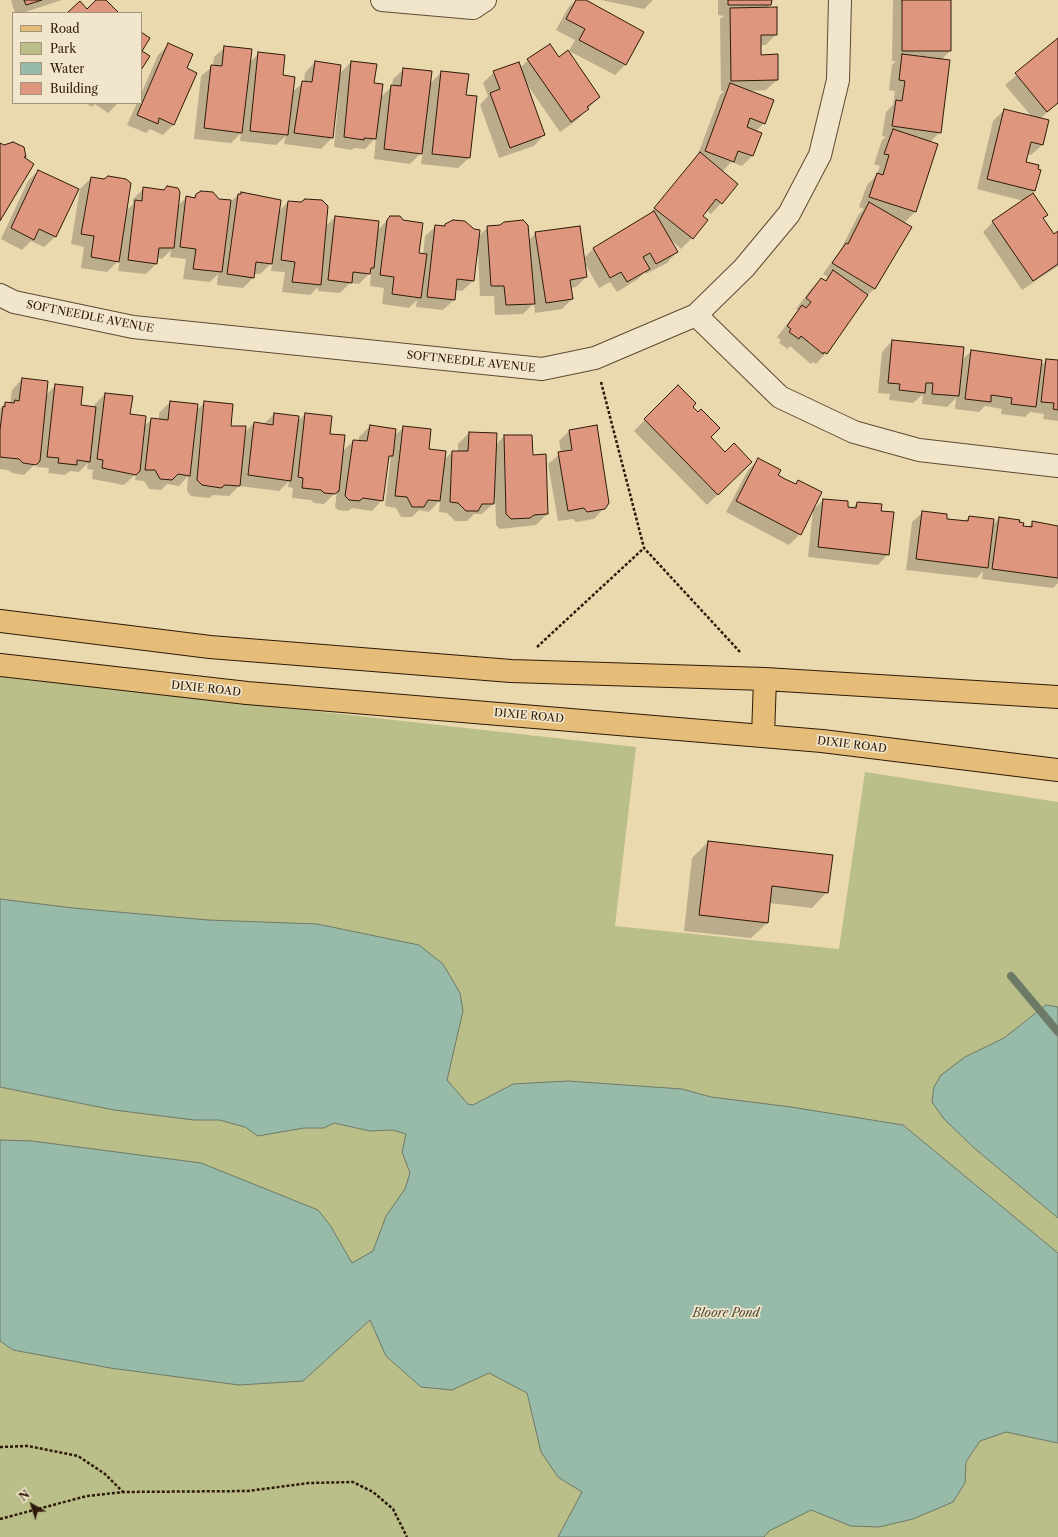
<!DOCTYPE html>
<style>
body{margin:0}
#map{position:relative;width:1058px;height:1537px;overflow:hidden;background:#ead9af;font-family:"Libre Caslon Text",serif}
canvas{display:block}
.legend{position:absolute;left:12px;top:12px;width:130px;height:92px;box-sizing:border-box;background:#f1e6cb;border:1px solid #a3947d;margin:0;padding:5px 7px;list-style:none;font-size:12px;color:#2e1a08}
.legend li{display:flex;align-items:center;gap:8px;height:20px}
.legend b{width:20px;border:1px solid #a3947d}
.north{position:absolute;left:12px;top:1485px;width:40px;height:40px;-webkit-text-stroke:3px #f1e6cb;paint-order:stroke;rotate:321deg;font-size:11px;font-weight:700;line-height:16px;text-align:center;color:#2e1a08}
.north::after{content:'';display:block;margin:auto;width:14px;height:18px;background:#2e1a08;clip-path:polygon(50% 0,100% 100%,50% 72%,0 100%)}
</style>
<div id="map">
<canvas width="1058" height="1537"></canvas>
<ul class="legend">
<li><b style="height:5px;background:#e5bc78"></b>Road</li>
<li><b style="height:11px;background:#babe88"></b>Park</li>
<li><b style="height:11px;background:#98baa8"></b>Water</li>
<li><b style="height:11px;background:#de967e"></b>Building</li>
</ul>
<div class="north">N</div>
</div>
<script>
const ctx = document.querySelector('canvas').getContext('2d');
ctx.lineJoin = 'round';
function fillPath(path, color) { ctx.fillStyle = color; ctx.fill(path, 'evenodd'); }
const shape = rows => new Path2D(rows.map(r => 'M' + r).join(''));
function stroke(path, color, width, dash) { ctx.strokeStyle = color; ctx.lineWidth = width; ctx.lineCap = dash ? 'butt' : 'round'; ctx.setLineDash(dash || []); ctx.stroke(path); }
function label(font, color, halo, rows, align = 'center') {
  ctx.font = font + ' "Libre Caslon Text",serif'; ctx.lineWidth = 3.5; ctx.setLineDash([]); ctx.textBaseline = 'middle'; ctx.strokeStyle = halo; ctx.fillStyle = color; for (const [text, x, y, turn = 0] of rows) {
    ctx.save(); ctx.translate(x, y); ctx.rotate((+turn || 0) * Math.PI / 180); ctx.textAlign = isNaN(turn) ? turn : align; if (halo) ctx.strokeText(text, 0, 0); ctx.fillText(text, 0, 0); ctx.restore();
  }
}
fillPath(shape([
 [0,676,636,747,615,926,839,949,865,772,1058,802,1058,1537,0,1537]
]), '#babe88');
const water = shape([
 [0,899,73,908,208,920,317,924,419,945,443,964,460,993,463,1011,447,1080,468,1104,473,1105,513,1084,568,1081,682,1089,711,1097,791,1107,903,1125,1058,1253,1058,1443,1006,1432,980,1441,966,1462,965,1483,953,1502,913,1519,879,1527,851,1526,811,1510,769,1531,764,1537,558,1537,582,1492,558,1477,541,1452,527,1393,489,1373,452,1390,421,1387,386,1356,370,1320,303,1381,239,1385,110,1368,13,1350,0,1341,0,1140,32,1141,201,1163,318,1210,330,1225,352,1263,373,1251,386,1216,405,1189,410,1173,402,1152,406,1134,393,1130,370,1131,334,1123,324,1128,304,1128,258,1136,245,1127,219,1120,194,1120,114,1110,0,1087,0,899],
 [1046,1005,1058,1007,1058,1218,973,1147,944,1119,932,1102,934,1087,941,1075,965,1057,1004,1038,1046,1005]
]);
fillPath(water, '#98baa8');
stroke(water, '#6e7a68', 1);
fillPath(shape([
 [11,0,62,0,22,13,15,13],
 [576,0,584,0,643,32,625,65,615,75,569,51,575,40,556,30,568,8],
 [601,0,653,0,644,9],
 [718,0,771,0,770,5,766,8,776,34,766,45,760,45,760,56,777,80,766,90,747,91,764,123,756,131,752,156,742,166,731,162,722,172,721,203,711,214,706,210,701,216,707,220,692,238,681,249,670,239,677,252,667,263,646,274,645,272,638,279,617,292,610,282,599,288,584,262,586,277,576,287,571,288,572,299,562,309,535,313,534,303,523,314,495,315,494,296,480,296,478,251,473,281,462,291,455,290,454,300,443,310,416,307,417,300,409,308,382,304,384,288,370,286,371,272,359,284,350,283,340,293,318,291,318,287,310,295,282,292,285,272,271,271,272,263,260,274,254,274,253,278,243,288,217,285,218,274,210,282,183,279,186,259,170,257,171,250,162,259,157,258,157,263,146,274,118,271,120,259,107,272,81,268,84,247,71,244,80,189,91,178,125,212,133,204,133,199,144,188,177,206,186,198,193,198,196,195,229,203,238,195,278,212,288,202,326,226,335,217,378,221,377,231,390,217,418,254,423,255,425,236,436,226,444,227,446,225,479,236,488,227,529,240,536,233,584,258,593,249,646,218,697,157,720,95,724,91,721,91,720,19,724,16,718,15],
 [893,0,950,0,950,51,941,60,940,132,930,142,915,212,905,222,901,221,910,228,874,289,864,299,826,353,816,364,813,362,811,364,790,346,788,349,779,343,781,340,777,337,798,310,796,309,811,289,821,279,824,281,828,277,823,274,841,249,859,214,864,209,859,207,867,185,876,176,880,166,874,164,882,140,886,137,882,136,886,112,893,105,895,91,889,90,892,65,896,61,892,61],
 [1058,40,1058,102,1040,119,1048,121,1042,145,1031,155,1027,154,1025,163,1034,190,1028,196,1047,214,1042,219,1053,235,1058,232,1058,266,1022,290,983,232,993,222,1024,201,977,189,993,121,1004,110,1032,117,1005,85],
 [168,45,185,69,174,124,163,135,150,129,146,133,127,125,137,103,141,103,141,94,158,55],
 [225,47,250,62,259,53,282,76,292,92,304,82,305,73,315,62,339,74,351,62,373,84,380,98,392,86,393,79,404,69,429,85,441,72,465,96,469,158,458,168,421,164,423,151,410,164,374,159,376,137,365,149,354,148,352,150,334,147,339,93,337,93,332,138,321,149,284,144,286,136,276,145,240,141,241,133,231,143,194,139,201,76,213,66,214,57],
 [558,58,599,97,577,120,560,132,526,83,544,135,534,146,499,158,480,105,488,96,483,83,494,72,520,68,528,60],
 [86,103,118,103,108,113,95,104,92,107],
 [38,171,77,190,55,237,44,247,31,241,22,250,1,239,28,181],
 [892,341,961,361,971,351,1040,366,1047,360,1058,361,1058,421,1043,419,1044,414,1031,412,1032,410,1025,417,1001,414,1002,409,985,406,979,412,955,409,956,398,947,407,922,404,923,394,913,403,889,400,890,394,878,393,882,352],
 [22,379,46,395,56,385,79,406,94,407,95,404,105,394,144,426,152,419,159,420,159,413,170,402,196,411,205,402,230,427,244,433,254,423,263,425,274,414,297,422,305,414,329,435,342,452,353,441,359,441,359,437,370,426,394,436,404,427,428,450,444,460,452,452,458,452,458,444,469,433,496,445,504,436,532,456,547,514,536,525,500,529,496,525,495,491,494,491,493,504,482,514,474,514,467,521,455,521,447,513,439,512,440,500,429,512,419,510,412,517,401,517,396,508,385,506,391,456,388,459,382,500,372,511,352,508,348,511,338,510,335,507,337,491,324,504,314,503,311,500,292,498,293,488,288,487,289,481,279,491,239,486,229,496,213,495,209,498,191,496,187,491,188,476,179,486,167,484,161,490,149,489,144,481,135,480,136,474,124,485,92,479,93,470,87,469,88,463,79,472,70,471,65,475,48,473,49,468,37,467,37,462,24,475,12,473,8,470,0,469,0,409,6,403,10,404,12,390],
 [678,386,698,413,709,437,725,453,751,462,707,505,634,431],
 [569,431,604,508,594,519,576,522,573,519,558,521,548,464,561,453,559,441],
 [759,459,777,476,795,485,798,481,800,534,789,545,726,512,748,470],
 [823,500,852,508,857,503,880,512,888,554,878,565,808,557,813,510],
 [923,512,946,520,964,522,969,517,992,526,999,518,1018,523,1022,527,1027,528,1033,522,1058,534,1058,583,1053,588,982,579,983,571,977,578,906,570,912,522],
 [708,842,827,892,812,908,769,903,767,923,751,938,684,931,692,858]
]), '#0003');
stroke(shape([
 [1011,976,1058,1032]
]), '#6e7a68', 8);
const building = shape([
 [24,0,42,0,26,5,24,0],
 [96,0,106,0,119,13,67,13,80,1,87,9,96,0],
 [576,0,586,0,644,32,626,65,579,40,585,29,566,19,576,0],
 [728,0,772,0,771,5,728,5,728,0],
 [902,0,951,0,951,51,902,51,902,0],
 [777,7,777,35,761,35,761,55,778,54,778,80,731,81,730,8,777,7],
 [141,32,150,38,142,51,150,56,141,70,141,32],
 [1058,38,1058,103,1047,112,1015,73,1058,38],
 [168,43,193,54,187,68,197,73,174,125,159,118,158,124,137,115,168,43],
 [550,44,559,57,568,50,600,97,587,107,589,109,571,122,527,59,550,44],
 [224,46,252,49,242,133,204,128,211,65,222,66,224,46],
 [258,52,285,55,283,75,295,77,288,135,250,131,258,52],
 [902,54,950,60,941,133,892,126,896,100,902,101,905,81,899,80,902,54],
 [315,61,341,65,333,138,294,133,302,81,312,82,315,61],
 [351,61,377,64,374,83,383,84,376,139,364,138,364,140,344,137,351,61],
 [519,62,545,135,510,148,490,93,500,89,493,71,519,62],
 [403,68,432,71,422,154,384,149,391,85,401,86,403,68],
 [441,71,469,74,466,95,477,96,470,158,432,154,441,71],
 [730,83,774,100,765,124,750,118,747,127,762,133,753,156,738,151,734,162,705,151,730,83],
 [1004,109,1049,120,1043,145,1031,142,1026,162,1039,165,1038,169,1041,170,1035,191,987,179,1004,109],
 [893,129,938,144,916,212,869,197,877,173,883,175,889,155,884,154,893,129],
 [13,142,24,147,26,157,24,157,34,164,0,221,0,143,4,145,13,142],
 [700,152,738,184,722,204,716,199,703,216,708,220,693,239,654,208,700,152],
 [38,170,79,189,56,237,39,229,34,240,11,228,38,170],
 [108,176,126,179,131,183,119,262,91,257,94,236,81,234,91,177,104,179,108,176],
 [167,186,178,188,180,192,174,248,159,248,157,264,128,260,135,200,142,201,143,187,164,190,167,186],
 [201,191,213,192,219,199,231,200,222,272,193,269,196,249,180,247,186,196,195,198,196,194,201,191],
 [241,192,281,200,272,264,256,262,254,278,227,274,238,194,241,194,241,192],
 [1033,193,1048,215,1043,218,1054,234,1058,231,1058,264,1033,281,992,221,1033,193],
 [305,199,322,200,328,206,321,285,292,282,295,262,281,260,288,201,301,202,305,199],
 [869,202,912,227,875,289,832,263,846,243,848,244,869,202],
 [654,211,678,252,656,264,650,253,643,257,650,269,627,282,621,272,610,278,593,248,654,211],
 [335,216,379,221,374,268,371,268,370,274,353,272,352,283,328,280,335,216],
 [390,216,400,216,403,220,423,223,419,253,427,254,421,298,392,294,394,277,380,275,387,220,390,216],
 [453,220,465,221,474,229,480,230,474,281,457,279,455,300,427,297,435,225,445,226,445,224,453,220],
 [523,220,528,225,535,304,506,305,504,286,491,286,487,226,500,225,504,222,523,220],
 [580,226,587,277,570,280,573,299,546,303,535,232,580,226],
 [833,270,868,295,827,354,824,352,823,354,801,336,799,339,789,332,791,329,787,326,802,305,806,308,811,302,806,298,821,278,826,281,833,270],
 [892,340,964,347,959,396,932,394,933,383,926,383,925,393,899,390,900,384,888,383,892,340],
 [971,350,1042,360,1036,407,1011,404,1012,398,991,395,991,402,965,399,971,350],
 [1046,359,1058,360,1058,410,1053,409,1054,403,1041,402,1046,359],
 [22,378,48,381,40,461,36,465,23,463,19,459,0,457,0,430,3,406,5,407,5,402,14,403,15,400,19,401,22,378],
 [55,384,83,387,81,405,96,407,90,462,77,460,77,465,58,463,59,458,47,457,55,384],
 [678,385,696,403,693,407,698,412,701,409,720,428,711,437,725,452,734,443,752,462,718,495,644,419,678,385],
 [105,393,133,396,130,414,146,416,140,471,136,475,102,468,103,460,97,459,105,393],
 [170,401,198,404,190,476,178,474,172,480,160,479,155,470,145,470,151,418,168,420,170,401],
 [204,401,233,404,231,426,246,426,240,486,225,485,221,488,202,485,197,480,204,401],
 [274,413,299,416,291,481,248,475,254,422,273,425,274,413],
 [305,413,332,416,330,434,345,435,339,491,335,494,324,493,321,490,302,488,303,478,298,477,305,413],
 [370,425,396,429,393,456,389,456,383,501,363,498,359,501,349,500,345,496,353,440,367,441,370,425],
 [597,425,609,503,605,509,587,512,584,508,568,511,558,452,572,450,569,430,597,425],
 [403,426,431,429,429,449,446,451,440,501,428,500,424,507,412,507,407,497,395,496,403,426],
 [469,432,497,433,494,504,482,504,478,511,466,511,458,503,450,502,452,451,468,451,469,432],
 [504,435,532,435,533,455,546,454,548,514,534,515,530,518,511,519,506,514,504,435],
 [758,458,781,470,778,475,785,479,796,484,798,480,822,492,801,535,736,501,758,458],
 [823,499,848,501,848,507,856,508,857,502,882,504,881,511,894,512,889,555,818,547,823,499],
 [922,511,947,514,947,519,968,521,969,516,994,519,988,568,916,559,922,511],
 [999,517,1020,520,1019,522,1024,523,1023,526,1032,527,1032,521,1058,526,1058,578,992,569,999,517],
 [708,841,833,855,828,893,772,886,768,923,699,915,708,841]
]);
fillPath(building, '#de967e');
stroke(building, '#2e1a08', 1);
const minor = shape([
 [382,0,473,8,485,0],
 [0,295,14,302,133,327,542,369,595,358,696,315,744,268,789,214,820,155,838,80,840,0],
 [696,315,780,397,854,432,919,450,1058,466]
]);
const major = shape([
 [0,621,210,647,511,671,765,679,1058,697],
 [0,665,247,693,822,741,1058,770],
 [763,736,765,679]
]);
stroke(minor, '#5d4a32', 24);
stroke(major, '#2e1a08', 24);
stroke(shape([
 [601,382,644,548,740,652],
 [537,647,644,548],
 [0,1447,28,1446,78,1456,105,1474,123,1492],
 [0,1519,87,1496,124,1492,248,1491,309,1483,353,1482,373,1492,393,1509,407,1537]
]), '#2e1a08', 2.5, [3, 2]);
stroke(minor, '#f1e6cb', 22);
stroke(major, '#e5bc78', 22);
label('11px', '#2e1a08', '#f1e6cb', [
 ["SOFTNEEDLE AVENUE",90,317,11],
 ["SOFTNEEDLE AVENUE",471,362,6],
 ["DIXIE ROAD",206,689,6],
 ["DIXIE ROAD",529,716,5],
 ["DIXIE ROAD",852,745,7]
]);
label('italic 12px', '#4e4a38', '#f1e6cb', [
 ["Bloore Pond",726,1314]
]);
</script>
